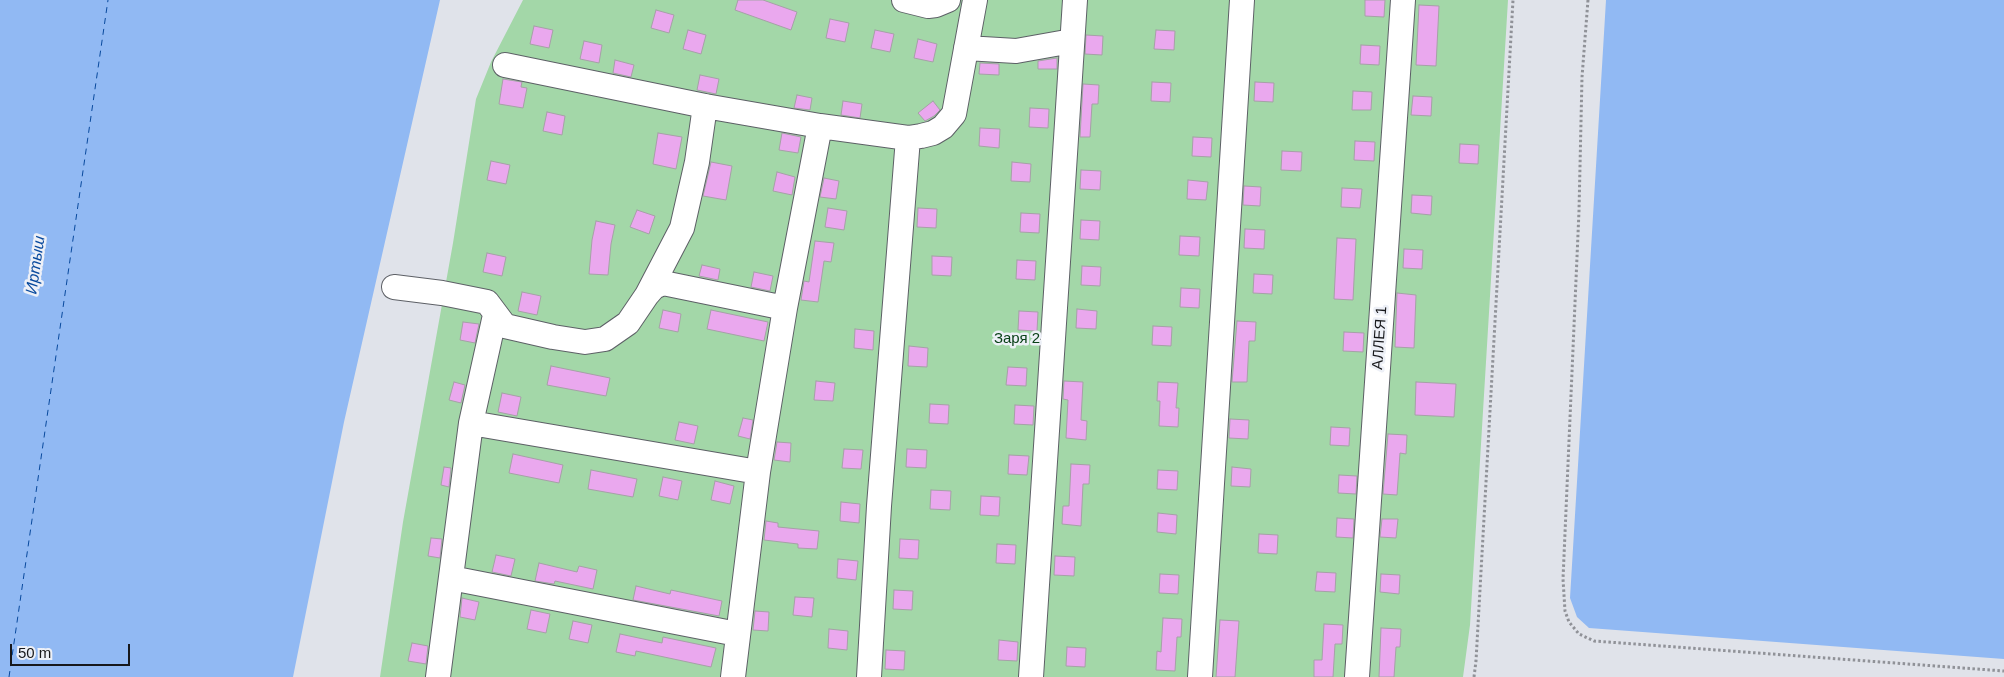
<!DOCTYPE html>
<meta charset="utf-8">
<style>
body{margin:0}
#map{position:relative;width:2004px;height:677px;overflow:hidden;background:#e0e3ea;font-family:Arial,sans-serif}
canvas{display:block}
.scale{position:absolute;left:10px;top:644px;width:120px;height:22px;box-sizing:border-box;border:2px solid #17181b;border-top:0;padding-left:6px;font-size:15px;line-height:18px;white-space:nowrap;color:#17181b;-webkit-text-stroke:4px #edf0f7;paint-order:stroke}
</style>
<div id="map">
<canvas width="2004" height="677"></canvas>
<div class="scale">50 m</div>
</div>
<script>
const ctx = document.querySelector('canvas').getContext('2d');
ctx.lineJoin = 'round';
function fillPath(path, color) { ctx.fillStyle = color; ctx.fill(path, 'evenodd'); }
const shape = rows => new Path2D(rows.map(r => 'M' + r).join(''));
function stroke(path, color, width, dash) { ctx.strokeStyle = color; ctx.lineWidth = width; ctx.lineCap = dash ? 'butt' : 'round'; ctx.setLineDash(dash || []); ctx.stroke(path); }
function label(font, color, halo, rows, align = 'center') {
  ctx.font = font + ' Arial,sans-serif'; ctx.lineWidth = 5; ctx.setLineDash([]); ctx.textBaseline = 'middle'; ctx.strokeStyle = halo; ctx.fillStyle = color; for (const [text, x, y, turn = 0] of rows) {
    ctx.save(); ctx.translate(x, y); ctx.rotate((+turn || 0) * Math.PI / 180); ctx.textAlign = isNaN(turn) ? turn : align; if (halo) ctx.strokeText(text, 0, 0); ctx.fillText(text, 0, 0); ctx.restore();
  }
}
fillPath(shape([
 [523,0,1508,0,1470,625,1463,677,380,677,403,522,453,243,476,99,491,62]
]), '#a3d7a8');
fillPath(shape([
 [0,0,440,0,344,422,293,677,0,677],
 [1606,0,2004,0,2004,659,1589,628,1577,617,1570,598]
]), '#91b9f3');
stroke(shape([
 [9,677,108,0]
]), '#08499d', 1, [6, 5]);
const building = shape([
 [738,0,763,0,797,12,791,30,735,10,738,0],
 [1365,0,1385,0,1384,17,1365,16,1365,0],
 [1419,5,1439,6,1436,66,1416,65,1419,5],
 [656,10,674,15,669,33,651,28,656,10],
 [830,19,849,23,845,42,826,38,830,19],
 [534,26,553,30,549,48,530,44,534,26],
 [688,30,706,35,701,54,683,49,688,30],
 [875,30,894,34,890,52,871,48,875,30],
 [1156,30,1175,31,1174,50,1154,49,1156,30],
 [1086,35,1103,36,1102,55,1085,54,1086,35],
 [918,39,937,44,933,62,914,58,918,39],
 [584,41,602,45,599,63,580,59,584,41],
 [1361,45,1380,46,1379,65,1360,64,1361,45],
 [1057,58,1057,69,1038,69,1038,61,1057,58],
 [615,60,634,65,631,77,613,73,615,60],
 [980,63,999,64,999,75,979,74,980,63],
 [700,75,719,79,716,94,697,90,700,75],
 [503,79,522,82,521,87,527,88,523,108,499,104,503,79],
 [1152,82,1171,83,1170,102,1151,101,1152,82],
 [1255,82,1274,83,1273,102,1254,101,1255,82],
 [1083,84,1099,85,1098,104,1092,104,1090,137,1080,137,1083,84],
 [1353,91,1372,92,1371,110,1352,110,1353,91],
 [797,95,812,98,810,110,794,108,797,95],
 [1413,96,1432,97,1431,116,1411,115,1413,96],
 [843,101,862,104,860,118,841,115,843,101],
 [933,101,940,110,934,116,925,121,918,113,933,101],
 [1030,108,1049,109,1048,128,1029,127,1030,108],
 [547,112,565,116,562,135,543,131,547,112],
 [980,128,1000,129,999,148,979,146,980,128],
 [658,133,682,137,676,169,653,164,658,133],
 [782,133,801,137,798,153,779,150,782,133],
 [1193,137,1212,138,1211,157,1192,156,1193,137],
 [1355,141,1375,142,1374,161,1354,160,1355,141],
 [1460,144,1479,145,1478,164,1459,163,1460,144],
 [1282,151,1302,152,1301,171,1281,170,1282,151],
 [491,161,510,165,506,184,487,180,491,161],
 [711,162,732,166,726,200,703,196,711,162],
 [1012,162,1031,164,1030,182,1011,181,1012,162],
 [1081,170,1101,171,1100,190,1080,189,1081,170],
 [777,172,795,177,792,195,773,191,777,172],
 [824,178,839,181,836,199,820,197,824,178],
 [1188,180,1208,182,1206,200,1187,199,1188,180],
 [1244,186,1261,187,1260,206,1243,205,1244,186],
 [1342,188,1362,189,1360,208,1341,207,1342,188],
 [1412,195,1432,196,1431,215,1411,213,1412,195],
 [828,208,847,211,844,230,825,227,828,208],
 [918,208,937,209,936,228,917,227,918,208],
 [637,210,655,216,649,234,630,227,637,210],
 [1021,213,1040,214,1039,233,1020,232,1021,213],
 [1081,220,1100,221,1099,240,1080,239,1081,220],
 [596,221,615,225,611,244,608,275,589,274,592,240,596,221],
 [1245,229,1265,230,1264,249,1244,248,1245,229],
 [1180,236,1200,237,1199,256,1179,255,1180,236],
 [1337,238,1356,239,1353,300,1334,299,1337,238],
 [815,241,834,243,831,262,824,261,818,302,801,300,804,281,809,282,815,241],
 [1404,249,1423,250,1422,269,1403,268,1404,249],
 [487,253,506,257,502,276,483,272,487,253],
 [932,256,952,257,951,276,932,275,932,256],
 [1017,260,1036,261,1035,280,1016,279,1017,260],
 [702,265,720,269,718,280,699,276,702,265],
 [1082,266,1101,267,1100,286,1081,285,1082,266],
 [754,272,773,276,770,291,751,287,754,272],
 [1254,274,1273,275,1272,294,1253,293,1254,274],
 [1181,288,1200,289,1199,308,1180,307,1181,288],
 [522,292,541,296,537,315,518,311,522,292],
 [1397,293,1416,295,1414,348,1395,347,1397,293],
 [1077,309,1097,311,1096,329,1076,328,1077,309],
 [663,310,681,314,678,332,659,328,663,310],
 [711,310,768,322,764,341,707,329,711,310],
 [1019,311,1038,312,1037,331,1018,330,1019,311],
 [1237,321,1256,322,1255,341,1249,341,1247,382,1232,382,1237,321],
 [463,322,479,324,475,343,460,340,463,322],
 [1153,326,1172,327,1171,346,1152,345,1153,326],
 [855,329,874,331,873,350,854,348,855,329],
 [1344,332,1364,333,1363,352,1343,351,1344,332],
 [909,346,928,348,927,367,908,366,909,346],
 [551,366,610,378,606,396,547,385,551,366],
 [1008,367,1027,368,1026,386,1006,385,1008,367],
 [816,381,835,383,833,401,814,400,816,381],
 [1064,381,1083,382,1081,420,1087,421,1086,440,1066,438,1068,400,1063,399,1064,381],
 [454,382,465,385,461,403,449,400,454,382],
 [1158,382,1178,383,1176,408,1179,408,1178,427,1159,426,1160,401,1157,401,1158,382],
 [1416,382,1456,384,1454,417,1415,415,1416,382],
 [502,393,521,397,517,416,498,412,502,393],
 [930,404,949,405,948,424,929,423,930,404],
 [1015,405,1034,406,1033,425,1014,424,1015,405],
 [743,418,753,420,750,439,738,436,743,418],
 [1230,419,1249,420,1248,439,1229,438,1230,419],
 [679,422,698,426,694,444,675,440,679,422],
 [1331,427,1350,428,1349,446,1330,445,1331,427],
 [1388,434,1407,435,1406,454,1400,453,1397,495,1383,494,1388,434],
 [777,442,791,443,790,462,774,460,777,442],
 [844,449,863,450,861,469,842,468,844,449],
 [907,449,927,450,926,468,906,467,907,449],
 [513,454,563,465,559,483,509,473,513,454],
 [1009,455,1029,456,1027,475,1008,474,1009,455],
 [1071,464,1090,465,1089,484,1083,484,1081,526,1062,524,1063,506,1069,506,1071,464],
 [444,467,451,468,449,487,441,485,444,467],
 [1232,467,1251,469,1250,487,1231,486,1232,467],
 [591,470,637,479,633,497,588,489,591,470],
 [1158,470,1178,471,1177,490,1157,489,1158,470],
 [1339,475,1357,476,1356,494,1338,493,1339,475],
 [663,477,682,481,678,500,659,496,663,477],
 [715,481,734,486,730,504,711,500,715,481],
 [931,490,951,491,950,510,930,509,931,490],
 [981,496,1000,497,999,516,980,515,981,496],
 [841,502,860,504,859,523,840,521,841,502],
 [1158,513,1177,515,1176,534,1157,532,1158,513],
 [1337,518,1354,519,1353,538,1336,537,1337,518],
 [1382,519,1398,519,1396,538,1380,537,1382,519],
 [766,521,778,523,778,527,819,531,817,549,798,548,798,544,764,540,766,521],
 [1259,534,1278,535,1277,554,1258,553,1259,534],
 [431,538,442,539,440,558,428,556,431,538],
 [900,539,919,540,918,559,899,558,900,539],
 [997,544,1016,545,1015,564,996,563,997,544],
 [496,555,515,559,511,576,492,572,496,555],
 [1055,556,1075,557,1074,576,1054,575,1055,556],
 [838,559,858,561,856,580,837,578,838,559],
 [539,563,577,572,579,566,597,570,593,589,555,581,554,584,535,581,539,563],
 [1317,572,1336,573,1335,592,1315,591,1317,572],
 [1160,574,1179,575,1178,594,1159,593,1160,574],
 [1381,574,1400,575,1399,594,1380,592,1381,574],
 [636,586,670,594,671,590,722,601,719,616,633,600,636,586],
 [894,590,913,591,912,610,893,609,894,590],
 [795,597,814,598,812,617,793,615,795,597],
 [462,598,479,602,475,620,460,617,462,598],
 [531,610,550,614,546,633,527,629,531,610],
 [755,611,769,612,768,631,753,630,755,611],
 [1163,618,1182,619,1181,637,1177,637,1175,671,1156,670,1157,651,1161,652,1163,618],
 [1220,620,1239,621,1235,677,1216,677,1220,620],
 [573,621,592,625,588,643,569,639,573,621],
 [1324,624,1343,625,1342,644,1335,644,1333,677,1314,677,1314,660,1322,660,1324,624],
 [1381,628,1401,629,1400,647,1396,647,1394,677,1379,677,1381,628],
 [829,629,848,631,847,650,828,648,829,629],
 [620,634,662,643,663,637,716,648,711,667,636,651,635,656,616,652,620,634],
 [999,640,1018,642,1017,661,998,660,999,640],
 [412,643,428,646,426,664,408,661,412,643],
 [1067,647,1086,648,1085,667,1066,666,1067,647],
 [886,650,905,651,904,670,885,669,886,650]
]);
fillPath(building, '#eaa8ee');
stroke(building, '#a6a1a7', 1);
const minor = shape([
 [904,0,928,6,936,5,948,0],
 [966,48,1016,51,1072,41],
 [505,65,705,106,820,126,908,138,921,136,933,133,943,127,954,114,975,0],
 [394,287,442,293,487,302,505,326,553,337,585,342,605,339,628,323,647,295,682,228,697,162,705,106],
 [647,295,654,287,663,283,785,308],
 [471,423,758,472],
 [451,578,737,634],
 [438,677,471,423,495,315],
 [733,677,758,472,785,308,820,126],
 [869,677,879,506,908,138],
 [1031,677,1075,0],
 [1200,677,1242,0],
 [1357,677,1403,0]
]);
stroke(minor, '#5d6066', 26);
stroke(shape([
 [1588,0,1582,77,1579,211,1563,579,1565,611,1569,622,1579,634,1594,641,2004,671],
 [1474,677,1476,661,1513,0]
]), '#909298', 3, [2.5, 2.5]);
stroke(minor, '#fff', 24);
label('15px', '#17181b', '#edf0f7', [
 ["АЛЛЕЯ 1",1380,338,-86]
]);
label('15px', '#0a4118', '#edf0f7', [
 ["Заря 2",1017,339]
]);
label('italic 16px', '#08499d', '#edf0f7', [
 ["Иртыш",36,265,-82]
]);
</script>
